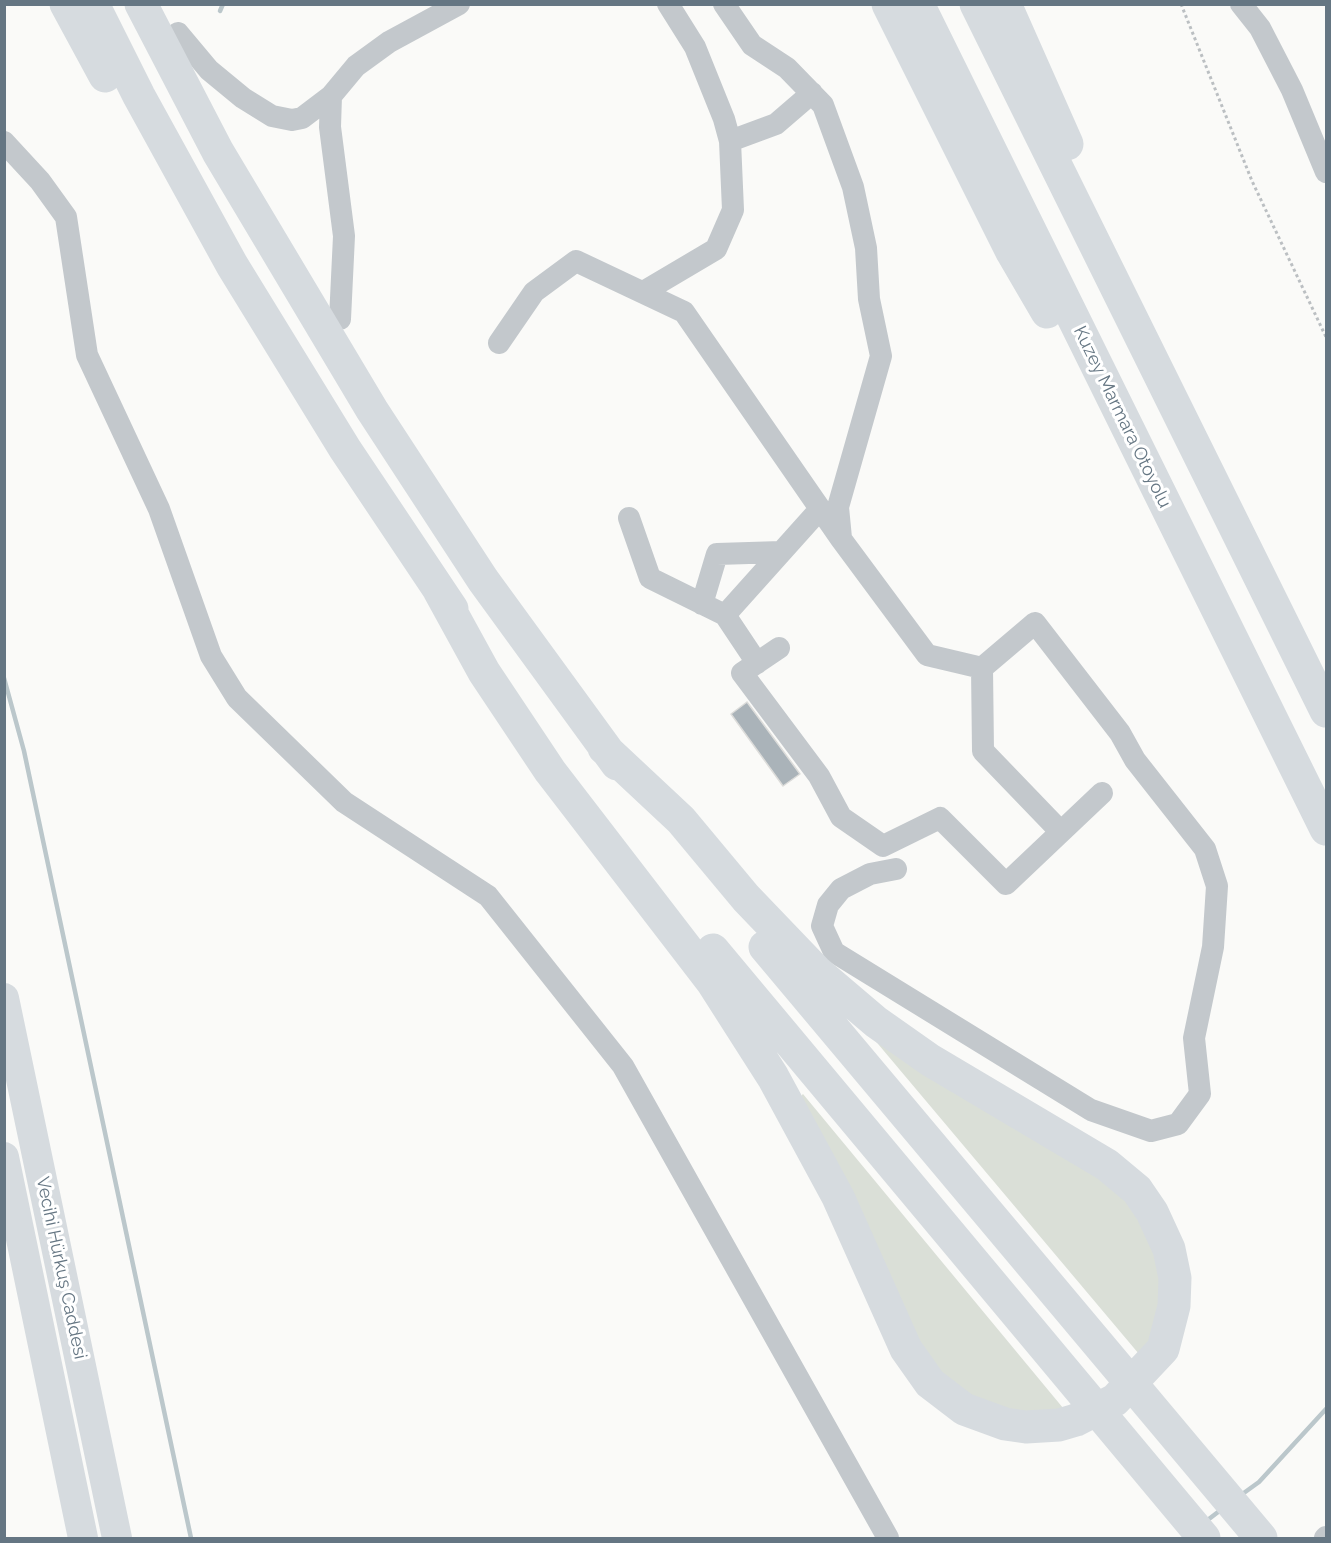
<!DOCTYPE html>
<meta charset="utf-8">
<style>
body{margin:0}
#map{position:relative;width:1331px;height:1543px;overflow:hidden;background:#fafaf8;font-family:Raleway,sans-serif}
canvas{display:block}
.frame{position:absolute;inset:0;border:6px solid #657683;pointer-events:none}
</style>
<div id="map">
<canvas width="1331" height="1543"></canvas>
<div class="frame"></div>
</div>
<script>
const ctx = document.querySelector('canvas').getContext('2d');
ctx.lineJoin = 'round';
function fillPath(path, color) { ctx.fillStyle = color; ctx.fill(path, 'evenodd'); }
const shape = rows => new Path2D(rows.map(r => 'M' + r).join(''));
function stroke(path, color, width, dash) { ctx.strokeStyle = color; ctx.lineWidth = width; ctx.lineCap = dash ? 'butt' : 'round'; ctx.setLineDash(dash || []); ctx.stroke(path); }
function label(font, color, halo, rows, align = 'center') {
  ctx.font = font + ' Raleway,sans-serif'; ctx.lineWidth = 6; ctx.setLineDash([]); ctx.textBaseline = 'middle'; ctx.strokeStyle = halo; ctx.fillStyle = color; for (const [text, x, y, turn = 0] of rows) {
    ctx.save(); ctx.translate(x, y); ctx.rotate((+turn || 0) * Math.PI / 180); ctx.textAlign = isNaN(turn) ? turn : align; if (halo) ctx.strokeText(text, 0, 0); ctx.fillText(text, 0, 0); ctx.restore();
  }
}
fillPath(shape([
 [879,1033,1140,1206,1168,1293,1144,1360,873,1038],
 [803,1094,1068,1414,1001,1416,932,1367,798,1099]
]), '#dadfd7');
stroke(shape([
 [220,11,223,4],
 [4,678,24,751,191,1538],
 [1241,1495,1259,1482,1326,1409],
 [1205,1522,1222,1509]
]), '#bbc7cb', 4.5);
const building = shape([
 [747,702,800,774,783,786,731,714,747,702]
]);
fillPath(building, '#aab3b9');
stroke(building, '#dcdcda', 1.5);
stroke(shape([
 [1181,4,1252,181,1326,337]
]), '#bbbfc2', 3, [3, 3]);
stroke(shape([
 [724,4,752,45,787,68,823,105,853,187,866,248,869,299,881,356,838,507,841,538],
 [1241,4,1260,28,1292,90,1326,172],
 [178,33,209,70,243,98,272,116,292,120,302,118,331,96,330,127,344,236,340,319],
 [331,96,356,66,389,42,459,4],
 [730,141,776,124,812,93],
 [4,142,40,181,66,217,87,355,159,509,211,656,237,698,344,802,488,896,623,1066,888,1538],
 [645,291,716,249,733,210,730,141,724,119,695,47,668,4],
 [499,343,534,292,576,261,684,312,841,539,927,655,982,668,1035,623,1120,733,1135,760,1205,849,1217,886,1213,947,1194,1038,1200,1094,1178,1124,1151,1131,1091,1110,834,952,822,926,828,905,841,889,870,874,896,869],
 [629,518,650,578,725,615,757,663],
 [702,604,717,554,781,552],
 [725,615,820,509],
 [779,648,742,673,819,776,841,817,883,846,940,818,1006,884,1102,793],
 [982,668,983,751,1060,831],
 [1325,1538,1326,1537]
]), '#c3c8cc', 22);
stroke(shape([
 [4,998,117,1538],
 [4,1157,83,1538]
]), '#d6dbdf', 30);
stroke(shape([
 [66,4,105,76],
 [93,4,139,96,232,265,345,449,452,609],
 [141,4,218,152,372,410,483,580,617,764],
 [888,4,1012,252,1047,312],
 [918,4,1326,829],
 [976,4,1326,711],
 [1005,4,1067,144],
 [439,590,484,672,550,771,713,983,773,1077,838,1197,906,1349,930,1383,964,1409,1005,1424,1026,1427,1059,1425,1076,1420,1115,1400,1163,1349,1174,1306,1175,1278,1169,1249,1152,1212,1137,1190,1107,1165,930,1060,876,1022,816,971,746,898,681,820,604,748],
 [765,947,1261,1538],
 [713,950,1204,1538]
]), '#d6dbdf', 33);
label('18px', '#657683', '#fff', [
 ["Kuzey Marmara Otoyolu",1122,417,64],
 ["Vecihi Hürkuş Caddesi",61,1268,78]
]);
</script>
